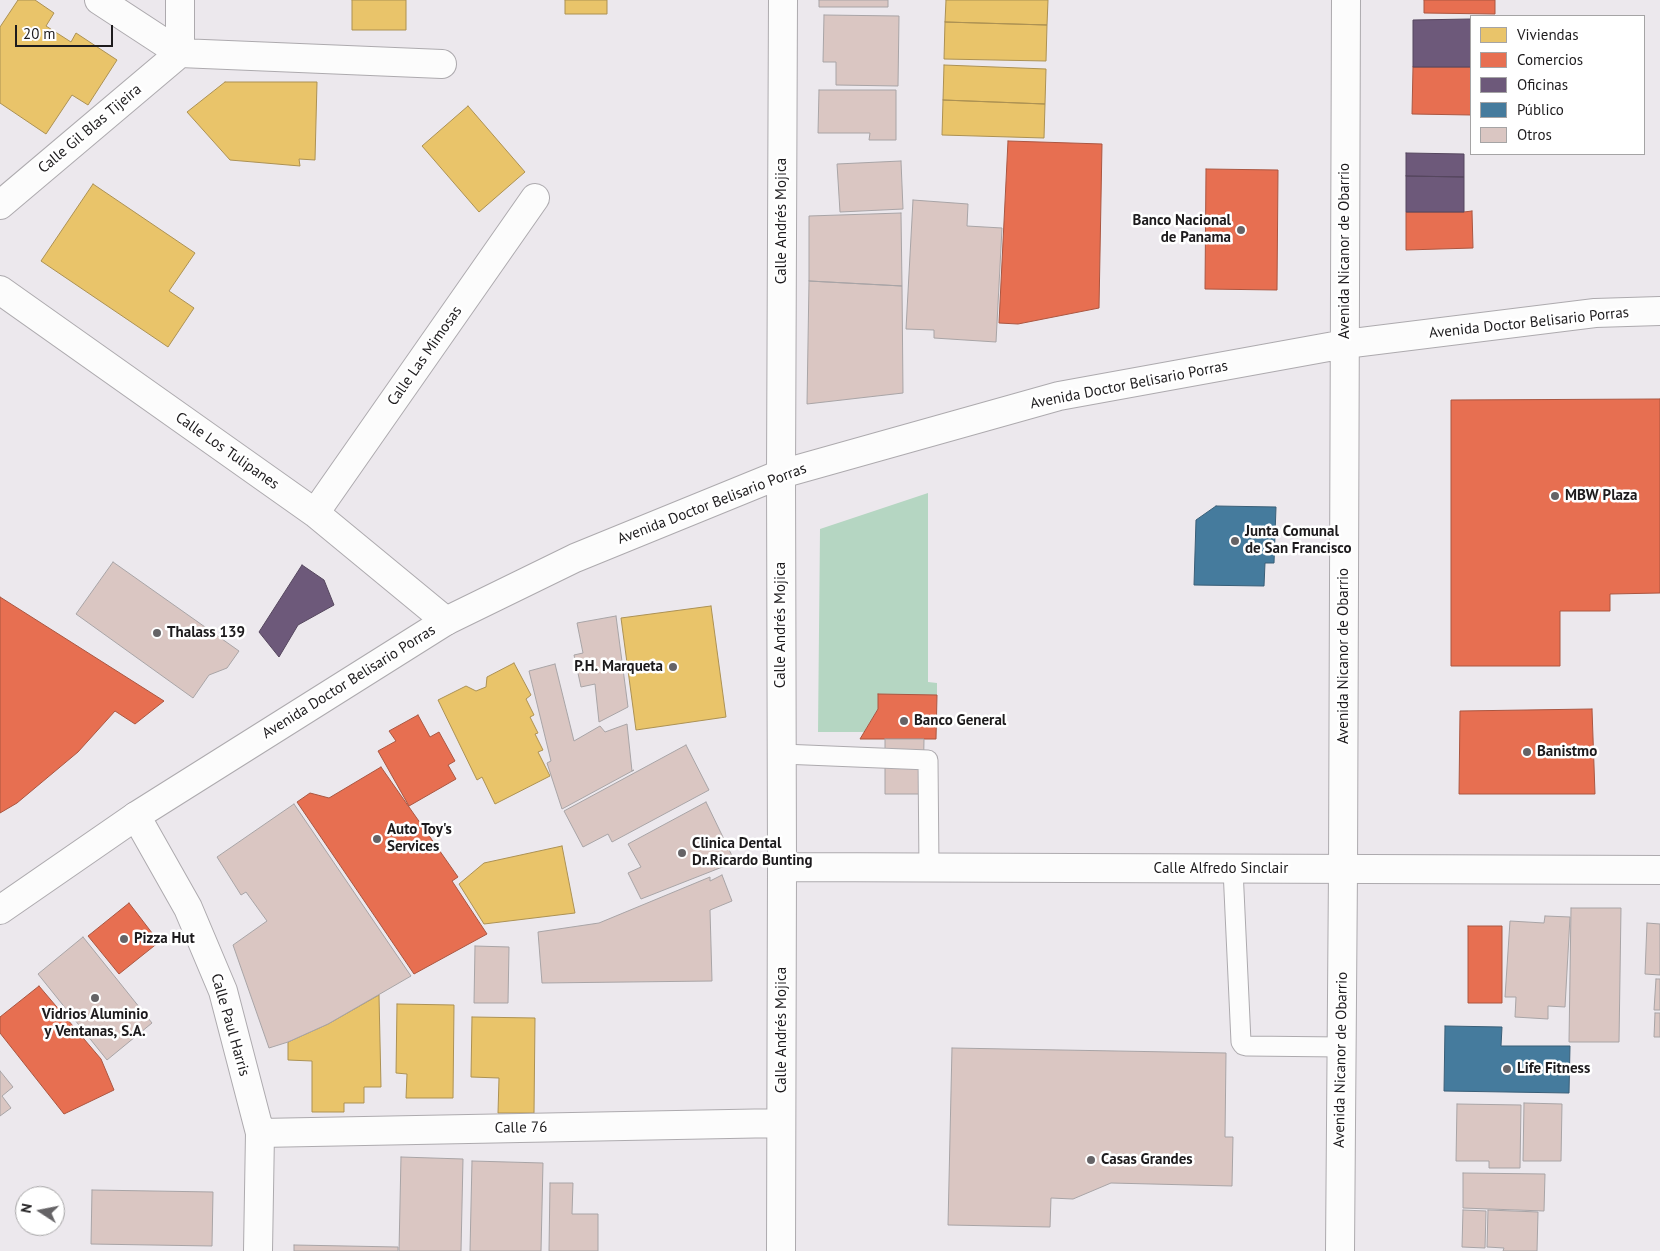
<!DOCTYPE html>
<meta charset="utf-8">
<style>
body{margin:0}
#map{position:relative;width:1660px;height:1251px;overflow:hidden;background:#ece8ed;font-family:"PT Sans",sans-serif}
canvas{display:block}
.legend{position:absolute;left:1470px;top:15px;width:175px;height:140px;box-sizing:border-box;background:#fff;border:1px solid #a5a4a5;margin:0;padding:6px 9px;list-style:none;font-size:15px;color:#1d1b1d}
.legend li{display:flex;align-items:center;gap:10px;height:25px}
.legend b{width:25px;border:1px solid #a5a4a5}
.north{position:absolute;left:15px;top:1186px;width:50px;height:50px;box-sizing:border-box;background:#fff;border:1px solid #a5a4a5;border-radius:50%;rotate:281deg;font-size:14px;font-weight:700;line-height:20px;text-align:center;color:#1d1b1d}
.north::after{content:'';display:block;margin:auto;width:18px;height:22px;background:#656366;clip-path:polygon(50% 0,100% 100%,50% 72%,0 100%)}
.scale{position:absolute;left:15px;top:25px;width:98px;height:22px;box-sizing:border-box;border:2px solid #1d1b1d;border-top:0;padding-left:6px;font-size:15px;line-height:18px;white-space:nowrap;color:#1d1b1d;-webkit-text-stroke:4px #fff;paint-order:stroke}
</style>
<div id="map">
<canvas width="1660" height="1251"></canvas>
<ul class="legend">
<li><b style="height:14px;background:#e9c46a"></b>Viviendas</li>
<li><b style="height:14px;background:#e76f51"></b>Comercios</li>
<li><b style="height:14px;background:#6d597a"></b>Oficinas</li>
<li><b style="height:14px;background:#457b9d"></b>Público</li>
<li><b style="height:14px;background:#dac6c2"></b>Otros</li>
</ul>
<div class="north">N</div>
<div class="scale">20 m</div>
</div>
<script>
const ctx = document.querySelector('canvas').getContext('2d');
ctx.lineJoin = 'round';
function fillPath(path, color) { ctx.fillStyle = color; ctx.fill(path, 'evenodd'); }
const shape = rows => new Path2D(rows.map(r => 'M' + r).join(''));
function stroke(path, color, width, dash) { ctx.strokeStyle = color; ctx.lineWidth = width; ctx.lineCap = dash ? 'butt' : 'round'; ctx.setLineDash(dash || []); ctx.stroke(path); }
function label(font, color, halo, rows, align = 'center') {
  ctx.font = font + ' "PT Sans",sans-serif'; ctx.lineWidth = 5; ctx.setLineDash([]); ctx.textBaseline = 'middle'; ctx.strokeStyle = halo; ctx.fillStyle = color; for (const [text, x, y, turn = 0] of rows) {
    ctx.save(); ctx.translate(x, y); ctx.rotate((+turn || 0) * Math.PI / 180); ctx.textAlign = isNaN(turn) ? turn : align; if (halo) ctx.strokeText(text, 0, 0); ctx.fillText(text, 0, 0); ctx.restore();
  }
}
fillPath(shape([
 [928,493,928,682,937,683,937,695,879,695,878,709,864,732,818,732,820,529]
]), '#b5d6c2');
const homes = shape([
 [18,0,35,0,54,13,46,26,71,42,76,33,117,60,88,105,72,95,46,134,0,103,0,27,18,0],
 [352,0,406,0,406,30,352,30,352,0],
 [565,0,607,0,607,14,565,14,565,0],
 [946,0,1048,0,1047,25,945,22,946,0],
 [945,22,1047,25,1046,61,944,59,945,22],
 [944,65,1046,69,1045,104,943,100,944,65],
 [225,82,317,82,315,160,299,159,300,166,230,160,187,112,225,82],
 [943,100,1045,104,1044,138,942,135,943,100],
 [468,106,525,172,479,212,422,146,468,106],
 [93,184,195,253,169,291,194,308,168,347,41,261,93,184],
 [711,606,726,717,636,730,621,618,711,606],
 [514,663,531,695,526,699,534,715,530,717,538,733,535,734,543,750,538,752,550,776,495,804,482,777,477,780,438,700,466,686,476,691,486,687,487,677,514,663],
 [562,846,575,913,484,924,459,884,484,863,562,846],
 [379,995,381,1087,364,1087,364,1103,344,1103,344,1112,312,1112,312,1061,288,1060,288,1042,328,1024,379,995],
 [397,1004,454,1005,453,1098,406,1098,407,1074,396,1073,397,1004],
 [472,1017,535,1018,534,1113,498,1113,499,1078,471,1077,472,1017]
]);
fillPath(homes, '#e9c46a');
stroke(homes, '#ac9153', 1);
const shops = shape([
 [1424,0,1495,0,1495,14,1424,13,1424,0],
 [1413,67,1471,67,1471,115,1412,114,1413,67],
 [1008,141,1102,144,1099,308,1018,324,999,323,1008,141],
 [1206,169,1278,170,1277,290,1205,289,1206,169],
 [1472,211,1473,248,1406,250,1406,212,1464,212,1472,211],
 [1660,399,1660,593,1610,594,1610,611,1560,611,1560,666,1451,666,1451,400,1660,399],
 [0,597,164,701,135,724,115,711,78,752,17,803,0,813,0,597],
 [878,694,937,695,936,739,860,739,878,709,878,694],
 [1592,709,1595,794,1459,794,1460,711,1592,709],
 [418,715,430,737,439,732,455,761,448,765,456,779,409,806,378,751,396,741,389,731,418,715],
 [381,767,458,877,452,881,487,934,414,974,297,802,310,793,329,798,381,767],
 [129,903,159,942,119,974,88,936,129,903],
 [1468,926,1502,926,1502,1003,1468,1003,1468,926],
 [39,986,101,1059,114,1090,64,1114,0,1033,0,1017,39,986]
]);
fillPath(shops, '#e76f51');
stroke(shops, '#aa5641', 1);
const offices = shape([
 [1471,19,1471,67,1413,67,1413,20,1471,19],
 [1406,153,1464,154,1464,177,1406,176,1406,153],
 [1406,176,1464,177,1464,212,1406,212,1406,176],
 [302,565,324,580,334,605,298,625,279,657,259,632,302,565]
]);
fillPath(offices, '#6d597a');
stroke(offices, '#55465e', 1);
const public = shape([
 [1216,506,1276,507,1274,563,1265,563,1264,586,1194,585,1196,520,1216,506],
 [1445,1026,1502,1027,1501,1046,1570,1046,1569,1093,1444,1091,1445,1026]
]);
fillPath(public, '#457b9d');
stroke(public, '#395e77', 1);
const building = shape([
 [819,0,888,0,888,7,819,7,819,0],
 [824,15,899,16,898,86,836,85,836,62,823,62,824,15],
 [819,90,896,90,896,140,869,140,870,133,818,133,819,90],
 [901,161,903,209,840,212,837,164,901,161],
 [913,200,968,204,967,226,1002,228,996,342,934,338,934,330,906,329,913,200],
 [901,213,902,286,809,281,809,216,901,213],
 [809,281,902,286,903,393,807,404,809,281],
 [113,562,239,651,227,668,209,675,193,698,76,614,113,562],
 [616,616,628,707,599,722,595,684,581,687,574,655,583,653,577,623,616,616],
 [555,664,574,741,600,726,605,732,627,724,632,771,634,770,562,809,547,763,551,761,529,671,555,664],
 [885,739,924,739,923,794,885,794,885,739],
 [686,745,709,790,612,842,608,834,583,847,564,811,686,745],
 [706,802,735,862,641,899,628,873,641,867,628,844,706,802],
 [294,804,411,976,328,1024,288,1042,269,1048,233,945,267,921,246,892,241,895,217,857,294,804],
 [722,875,732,901,710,910,712,981,542,983,538,932,599,923,710,877,710,881,722,875],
 [1571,908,1621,908,1619,1042,1569,1042,1571,908],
 [1545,916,1570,917,1565,1007,1548,1006,1548,1019,1515,1017,1516,997,1505,997,1510,921,1544,923,1545,916],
 [1647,923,1660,924,1660,975,1645,974,1647,923],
 [83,937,152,1023,107,1060,38,974,83,937],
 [475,946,509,947,508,1003,474,1003,475,946],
 [1656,979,1660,979,1660,1010,1654,1010,1656,979],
 [1655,1013,1660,1013,1660,1037,1654,1037,1655,1013],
 [952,1048,1226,1053,1225,1137,1233,1137,1232,1186,1111,1183,1073,1199,1051,1198,1050,1227,948,1225,952,1048],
 [0,1071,13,1087,2,1096,11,1108,0,1116,0,1071],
 [1524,1103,1562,1104,1561,1161,1523,1161,1524,1103],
 [1457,1104,1521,1105,1520,1168,1489,1168,1489,1161,1456,1161,1457,1104],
 [401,1157,463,1159,461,1251,399,1251,401,1157],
 [472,1161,543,1163,541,1251,470,1251,472,1161],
 [1463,1173,1545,1174,1544,1211,1463,1208,1463,1173],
 [550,1183,573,1183,572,1214,598,1214,598,1251,549,1251,550,1183],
 [92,1190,213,1192,212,1246,91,1244,92,1190],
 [1463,1210,1486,1211,1485,1248,1462,1247,1463,1210],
 [1488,1210,1538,1212,1537,1251,1503,1251,1504,1248,1487,1247,1488,1210],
 [294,1245,398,1247,398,1251,294,1251,294,1245]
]);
fillPath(building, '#dac6c2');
stroke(building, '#a8a4a6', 1);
const lane = shape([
 [782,754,928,760,929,868],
 [1233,869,1241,1042,1243,1045,1247,1046,1341,1047]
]);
const street = shape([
 [99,0,180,53],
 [180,53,442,64],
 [180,53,180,0],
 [0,205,180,53],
 [0,290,315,513,446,621],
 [1345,344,1595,313,1660,311],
 [315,513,535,198],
 [136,816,188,908,223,991,260,1133,258,1251],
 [782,867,1660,870],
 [260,1133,781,1123],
 [781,1251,782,867,781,474,783,0]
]);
const secondary = shape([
 [0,910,136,816,446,621,575,558,781,474,1059,396,1345,344],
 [1340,1251,1343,870,1346,0]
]);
stroke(lane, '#adaaae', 21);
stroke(street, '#adaaae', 30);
stroke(secondary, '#adaaae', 30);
stroke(lane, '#fcfcfc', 19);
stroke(street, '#fcfcfc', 28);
stroke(secondary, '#fcfcfc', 28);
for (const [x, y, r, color] of [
 [1241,230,5,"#656366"],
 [1555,496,5,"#656366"],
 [1235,541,5,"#656366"],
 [157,633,5,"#656366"],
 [673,667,5,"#656366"],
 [904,721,5,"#656366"],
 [1527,752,5,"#656366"],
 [377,839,5,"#656366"],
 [682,853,5,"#656366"],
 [124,939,5,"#656366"],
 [95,998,5,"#656366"],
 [1507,1069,5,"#656366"],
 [1091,1160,5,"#656366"]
]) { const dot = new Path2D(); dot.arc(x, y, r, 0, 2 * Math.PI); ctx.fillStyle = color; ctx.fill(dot); stroke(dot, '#fff', 2); }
label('15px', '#1d1b1d', '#fff', [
 ["Calle Gil Blas Tijeira",90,129,-40],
 ["Calle Andrés Mojica",782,221,-90],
 ["Avenida Nicanor de Obarrio",1345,251,-90],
 ["Avenida Doctor Belisario Porras",1529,323,-6],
 ["Calle Las Mimosas",425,356,-55],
 ["Avenida Doctor Belisario Porras",1129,385,-11],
 ["Calle Los Tulipanes",227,451,35],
 ["Avenida Doctor Belisario Porras",712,504,-21],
 ["Calle Andrés Mojica",781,625,-90],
 ["Avenida Nicanor de Obarrio",1344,656,-90],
 ["Avenida Doctor Belisario Porras",349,682,-32],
 ["Calle Alfredo Sinclair",1221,869],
 ["Calle Paul Harris",230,1025,74],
 ["Calle Andrés Mojica",782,1030,-90],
 ["Avenida Nicanor de Obarrio",1341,1060,-89],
 ["Calle 76",521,1128,-1]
]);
label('bold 15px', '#1d1b1d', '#fff', [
 ["Banco Nacional",1231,221,"right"],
 ["de Panama",1231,238,"right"],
 ["MBW Plaza",1565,496],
 ["Junta Comunal",1245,532],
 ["de San Francisco",1245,549],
 ["Thalass 139",167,633],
 ["P.H. Marqueta",663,667,"right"],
 ["Banco General",914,721],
 ["Banistmo",1537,752],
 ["Auto Toy's",387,830],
 ["Services",387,847],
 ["Clinica Dental",692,844],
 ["Dr.Ricardo Bunting",692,861],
 ["Pizza Hut",134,939],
 ["Vidrios Aluminio",95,1015,"center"],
 ["y Ventanas, S.A.",95,1032,"center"],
 ["Life Fitness",1517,1069],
 ["Casas Grandes",1101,1160]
], 'left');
</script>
